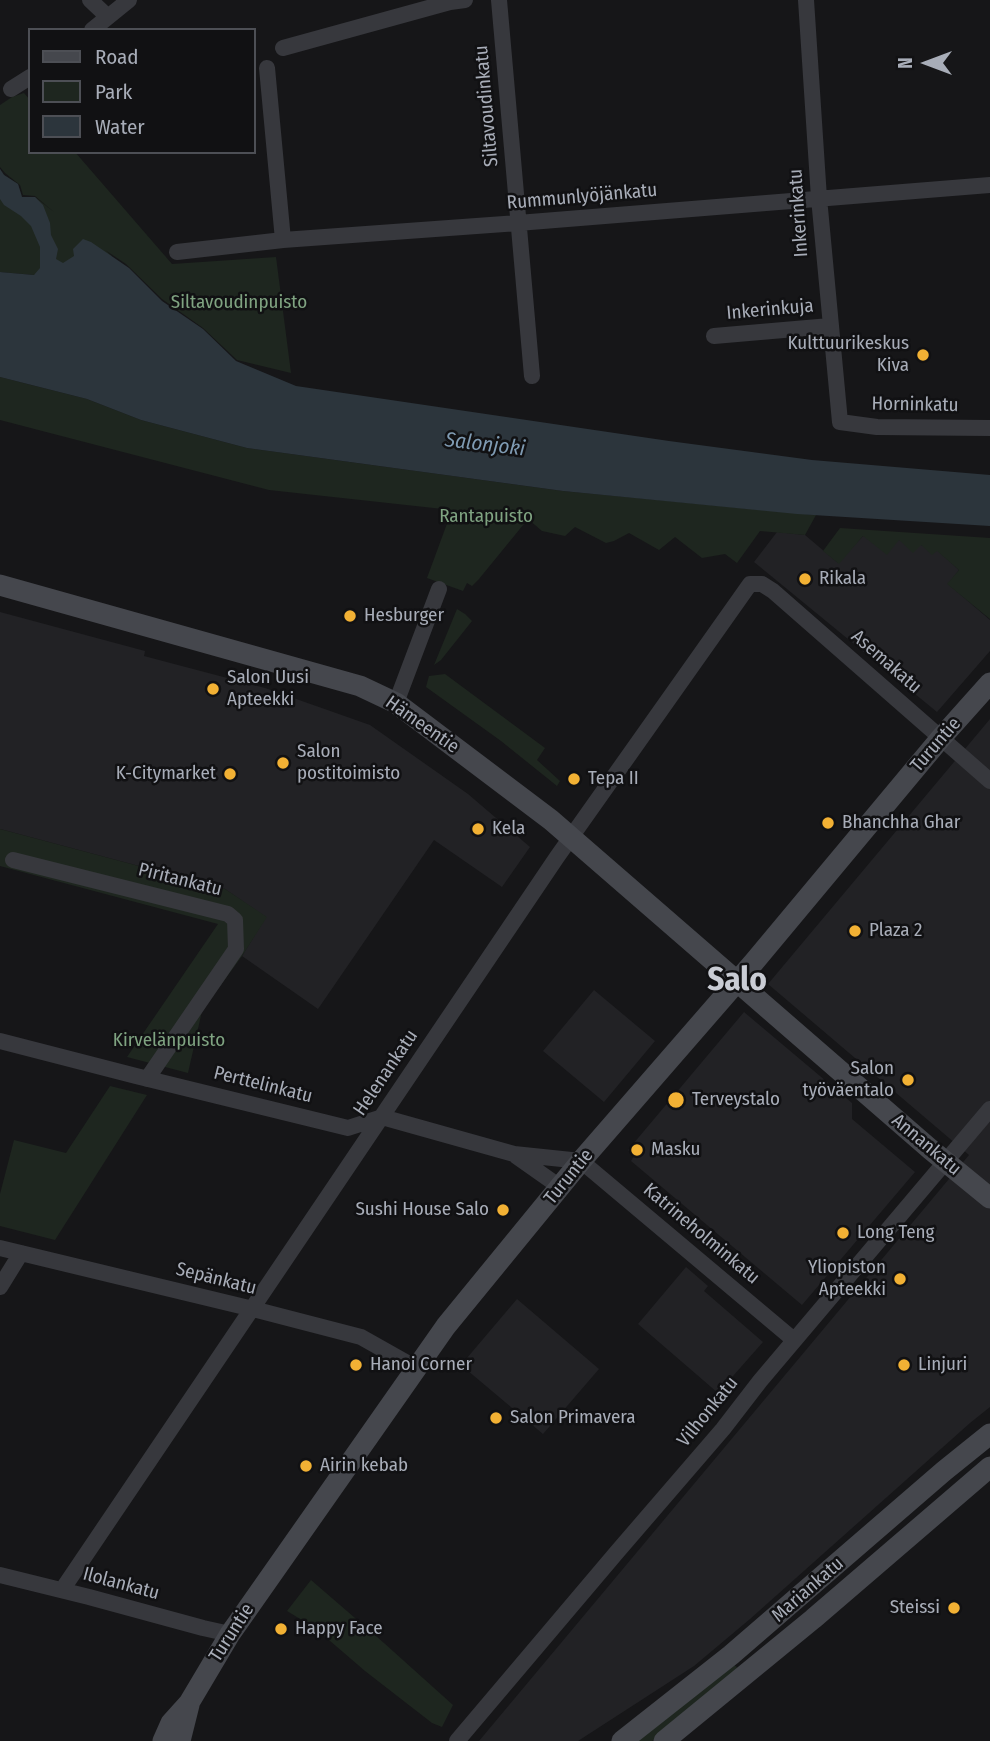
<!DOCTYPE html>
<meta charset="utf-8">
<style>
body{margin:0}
#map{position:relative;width:990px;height:1741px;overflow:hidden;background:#161618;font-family:"Fira Sans Condensed",sans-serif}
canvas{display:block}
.legend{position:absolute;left:28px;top:28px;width:228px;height:126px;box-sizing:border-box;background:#111113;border:2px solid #4d4f55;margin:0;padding:9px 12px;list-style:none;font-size:21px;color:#a8adb8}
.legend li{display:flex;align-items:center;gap:14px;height:35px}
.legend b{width:35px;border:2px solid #4d4f55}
.north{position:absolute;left:892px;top:28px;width:70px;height:70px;-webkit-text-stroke:5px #111113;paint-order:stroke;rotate:270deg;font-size:19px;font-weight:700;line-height:28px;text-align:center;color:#a8adb8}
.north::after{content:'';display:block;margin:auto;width:24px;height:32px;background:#a8adb8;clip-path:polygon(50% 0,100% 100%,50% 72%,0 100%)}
</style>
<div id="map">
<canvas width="990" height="1741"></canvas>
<ul class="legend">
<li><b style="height:9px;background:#45474d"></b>Road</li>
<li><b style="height:19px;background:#1e261f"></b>Park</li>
<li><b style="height:19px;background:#2c353c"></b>Water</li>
</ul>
<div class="north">N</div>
</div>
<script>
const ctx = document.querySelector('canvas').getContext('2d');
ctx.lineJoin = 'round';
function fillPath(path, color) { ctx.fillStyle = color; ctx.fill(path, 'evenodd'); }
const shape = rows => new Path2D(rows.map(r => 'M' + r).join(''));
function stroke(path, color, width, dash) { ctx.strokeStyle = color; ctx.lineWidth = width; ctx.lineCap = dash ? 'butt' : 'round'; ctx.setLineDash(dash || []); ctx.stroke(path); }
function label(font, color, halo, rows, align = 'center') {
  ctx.font = font + ' "Fira Sans Condensed",sans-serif'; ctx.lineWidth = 5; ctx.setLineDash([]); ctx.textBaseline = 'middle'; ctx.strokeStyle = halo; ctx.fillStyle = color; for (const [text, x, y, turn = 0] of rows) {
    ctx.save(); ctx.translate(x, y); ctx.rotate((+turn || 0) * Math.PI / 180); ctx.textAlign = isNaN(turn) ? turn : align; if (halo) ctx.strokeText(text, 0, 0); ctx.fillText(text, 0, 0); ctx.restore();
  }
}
fillPath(shape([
 [777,532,805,535,838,563,863,536,899,540,921,545,937,550,959,570,948,584,990,620,990,651,937,712,754,562],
 [0,612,145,651,144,656,265,688,370,725,468,794,530,847,502,887,434,840,318,1009,242,956,266,917,225,889,0,829],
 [990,719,990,1407,970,1423,750,1619,694,1666,578,1741,479,1741,969,1155,768,984],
 [594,990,655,1041,604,1102,543,1051],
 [744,1012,852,1103,852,1119,915,1172,802,1305,631,1161,634,1156,628,1150],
 [686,1267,708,1286,704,1291,763,1342,718,1393,638,1324],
 [517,1299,599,1369,543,1434,461,1365]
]), '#222225');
fillPath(shape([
 [24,93,30,100,30,152,75,152,172,264,276,257,291,373,237,360,203,328,162,299,126,264,105,250,112,256,34,275,0,272,0,169,4,175,18,184,22,197,35,197,54,212,35,196,23,195,20,185,5,173,0,167,0,105,12,97],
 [0,377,87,399,141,420,247,448,563,491,816,515,805,535,760,531,737,563,725,554,702,558,675,537,659,550,629,533,614,541,606,543,575,527,565,536,542,531,528,519,479,579,472,586,467,583,463,591,427,578,452,510,269,490,0,420],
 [840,528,990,538,990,619,947,584,959,570,937,551,932,555,921,545,913,553,899,540,887,555,863,536,839,564,823,551],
 [457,609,465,614,472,621,441,660,434,665],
 [445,674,545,748,537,760,560,781,557,786,501,741,426,687,429,676],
 [0,829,225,889,267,917,242,956,202,1011,188,1073,127,1057,218,924,0,866],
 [110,1086,147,1095,55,1240,0,1226,0,1194,14,1140,66,1153],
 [311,1580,384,1643,453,1705,442,1727,432,1723,365,1671,315,1628,287,1611],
 [734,1665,737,1667,735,1673,682,1719,652,1741,633,1741]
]), '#1e261f');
fillPath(shape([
 [0,169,4,175,18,184,22,197,35,197,43,205,50,223,51,235,58,249,56,259,63,263,74,256,73,249,83,239,91,242,129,268,162,301,203,329,236,361,296,386,669,441,812,460,990,475,990,526,797,514,563,491,247,448,141,420,87,399,0,377,0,272,34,275,40,268,40,247,31,226,21,216,4,205,0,199]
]), '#2c353c');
stroke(shape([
 [90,0,107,16],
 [499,0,532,376],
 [806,0,819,198,840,422,877,427,990,428],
 [92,30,129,0],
 [283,48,450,2,465,0],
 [267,68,283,240],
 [11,89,30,77],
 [177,252,283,240,518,223,990,185],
 [714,336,830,326],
 [396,703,439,589],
 [13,860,228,914,235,920,236,949,147,1079],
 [0,1041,136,1076,348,1128,382,1117,514,1154,581,1161,794,1340],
 [516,1156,560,1187],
 [0,1248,253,1309,361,1337,416,1368],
 [0,1287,21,1253],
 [0,1575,89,1597,203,1628,230,1634],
 [62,1590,557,857,750,584,762,584,773,591,990,781],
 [457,1741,617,1552,723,1429,760,1381,990,1109]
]), '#37383d', 16);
stroke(shape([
 [0,585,360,686,396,703,551,820,930,1149,990,1198],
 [163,1741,171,1723,189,1703,230,1634,446,1326,581,1161,754,962,940,739,990,683],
 [180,1741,189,1705],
 [622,1741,731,1655,944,1471,990,1434],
 [664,1741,813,1619,990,1467]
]), '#45474d', 21);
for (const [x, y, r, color] of [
 [923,355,7,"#f2b134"],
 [805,579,7,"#f2b134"],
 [350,616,7,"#f2b134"],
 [213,689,7,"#f2b134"],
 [283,763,7,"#f2b134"],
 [230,774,7,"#f2b134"],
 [574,779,7,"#f2b134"],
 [828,823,7,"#f2b134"],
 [478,829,7,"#f2b134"],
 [855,931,7,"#f2b134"],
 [908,1080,7,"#f2b134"],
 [676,1100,9,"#f2b134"],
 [637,1150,7,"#f2b134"],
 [503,1210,7,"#f2b134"],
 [843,1233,7,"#f2b134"],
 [900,1279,7,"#f2b134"],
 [356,1365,7,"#f2b134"],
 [904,1365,7,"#f2b134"],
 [496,1418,7,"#f2b134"],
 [306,1466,7,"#f2b134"],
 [954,1608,7,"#f2b134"],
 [281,1629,7,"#f2b134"]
]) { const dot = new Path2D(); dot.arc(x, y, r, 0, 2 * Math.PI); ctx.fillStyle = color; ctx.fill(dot); stroke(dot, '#111113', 2.5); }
label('19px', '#a8adb8', '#111113', [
 ["Siltavoudinkatu",487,106,-95],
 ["Rummunlyöjänkatu",582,197,-5],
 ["Inkerinkatu",799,213,-94],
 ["Inkerinkuja",770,310,-5],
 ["Horninkatu",915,405,1],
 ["Asemakatu",886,662,41],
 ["Hämeentie",422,725,35],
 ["Turuntie",936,745,-49],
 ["Piritankatu",180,880,14],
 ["Helenankatu",386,1073,-56],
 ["Perttelinkatu",263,1085,14],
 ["Annankatu",926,1145,40],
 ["Turuntie",569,1177,-51],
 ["Katrineholminkatu",701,1234,40],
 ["Sepänkatu",216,1279,14],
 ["Vilhonkatu",708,1412,-51],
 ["Ilolankatu",121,1584,15],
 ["Mariankatu",808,1590,-41],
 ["Turuntie",232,1633,-57]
]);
label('19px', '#7fa381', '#111113', [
 ["Siltavoudinpuisto",239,303],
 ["Rantapuisto",486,517],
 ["Kirvelänpuisto",169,1041]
]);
label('19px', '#a8adb8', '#111113', [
 ["Kulttuurikeskus",909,344,"right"],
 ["Kiva",909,366,"right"],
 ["Rikala",819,579],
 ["Hesburger",364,616],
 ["Salon Uusi",227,678],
 ["Apteekki",227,700],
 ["Salon",297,752],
 ["postitoimisto",297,774],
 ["K-Citymarket",216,774,"right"],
 ["Tepa II",588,779],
 ["Bhanchha Ghar",842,823],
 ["Kela",492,829],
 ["Plaza 2",869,931],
 ["Salon",894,1069,"right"],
 ["työväentalo",894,1091,"right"],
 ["Terveystalo",692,1100],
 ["Masku",651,1150],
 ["Sushi House Salo",489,1210,"right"],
 ["Long Teng",857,1233],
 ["Yliopiston",886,1268,"right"],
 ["Apteekki",886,1290,"right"],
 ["Hanoi Corner",370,1365],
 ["Linjuri",918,1365],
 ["Salon Primavera",510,1418],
 ["Airin kebab",320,1466],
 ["Steissi",940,1608,"right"],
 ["Happy Face",295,1629]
], 'left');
label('italic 21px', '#7f9bb3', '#111113', [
 ["Salonjoki",485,445,7]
]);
label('bold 33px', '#c9ccd4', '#111113', [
 ["Salo",737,981]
]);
</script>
